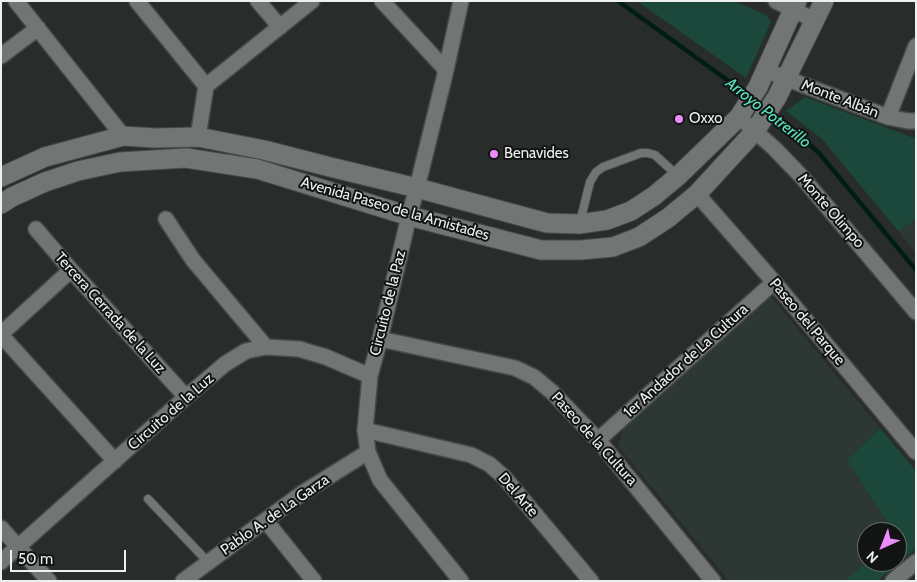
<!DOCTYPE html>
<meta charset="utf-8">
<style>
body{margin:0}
#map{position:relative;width:917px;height:582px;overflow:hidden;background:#282c2b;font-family:Cabin,sans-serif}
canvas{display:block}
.frame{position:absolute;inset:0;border:2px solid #edf0ef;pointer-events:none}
.north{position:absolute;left:857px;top:522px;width:50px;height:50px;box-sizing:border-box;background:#121413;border:1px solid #6a6c6b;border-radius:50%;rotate:224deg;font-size:14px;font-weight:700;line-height:20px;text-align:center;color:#edf0ef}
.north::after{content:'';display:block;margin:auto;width:18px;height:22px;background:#ec8cfb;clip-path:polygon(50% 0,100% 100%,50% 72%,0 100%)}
.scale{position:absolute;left:10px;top:550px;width:116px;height:22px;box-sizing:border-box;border:2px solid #edf0ef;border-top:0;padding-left:6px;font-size:15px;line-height:18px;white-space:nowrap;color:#edf0ef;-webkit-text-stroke:4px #121413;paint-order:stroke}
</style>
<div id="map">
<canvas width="917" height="582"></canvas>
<div class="frame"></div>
<div class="north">N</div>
<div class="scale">50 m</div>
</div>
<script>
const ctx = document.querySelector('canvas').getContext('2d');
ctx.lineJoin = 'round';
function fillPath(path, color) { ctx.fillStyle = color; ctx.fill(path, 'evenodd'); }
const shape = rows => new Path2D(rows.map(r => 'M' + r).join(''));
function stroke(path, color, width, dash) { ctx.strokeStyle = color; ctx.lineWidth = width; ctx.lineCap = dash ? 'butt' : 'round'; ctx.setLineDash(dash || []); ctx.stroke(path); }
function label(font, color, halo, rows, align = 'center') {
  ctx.font = font + ' Cabin,sans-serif'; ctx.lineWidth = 4; ctx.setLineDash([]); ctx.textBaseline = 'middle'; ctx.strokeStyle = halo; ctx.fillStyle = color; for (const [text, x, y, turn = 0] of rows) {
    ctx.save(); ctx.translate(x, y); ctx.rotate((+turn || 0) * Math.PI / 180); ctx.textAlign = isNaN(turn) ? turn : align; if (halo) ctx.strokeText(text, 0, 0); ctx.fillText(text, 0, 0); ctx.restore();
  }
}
fillPath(shape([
 [916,218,916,253,899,232],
 [771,297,880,428,847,460,894,532,867,532,867,562,844,581,729,581,618,446,624,427]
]), '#2d3834');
fillPath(shape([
 [637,1,734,1,766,15,771,22,746,78],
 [805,97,911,137,916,137,916,218,899,232,822,139,786,111],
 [880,428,916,471,916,549,877,581,844,581,867,562,897,562,897,532,894,532,847,460]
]), '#1b483b');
stroke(shape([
 [618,1,748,95],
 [772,113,786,123,819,153,916,270]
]), '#001d15', 4.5);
const service = shape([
 [580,222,590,182,596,172,603,167,641,153,648,153,655,155,678,176],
 [148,499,209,563]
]);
const minor = shape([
 [16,1,123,136],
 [137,1,206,86],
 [258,1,280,27],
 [382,1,446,70],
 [461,1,446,70,417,188,409,216,380,339,370,376,365,430,368,452,380,480,461,581],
 [776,1,814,20],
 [1,56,38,28],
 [766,70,785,78,888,117,908,121,916,121],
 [739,117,774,148,801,176,916,312],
 [888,117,916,46],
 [198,137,206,86,312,1],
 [697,194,774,282,916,452],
 [166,219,193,260,266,347],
 [36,229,71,270,186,397],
 [1,334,71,270],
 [1,335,115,461],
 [380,339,515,368,534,377,552,392,598,440,713,581],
 [365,430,471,455,489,464,504,477,591,581],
 [598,440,774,282],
 [266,521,314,581],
 [1,528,49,581],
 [1,562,186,397,225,364,246,351,266,347,299,349,326,357,370,376],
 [183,581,301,494,368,452],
 [893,581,916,562]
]);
const tertiary = shape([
 [1,177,45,157,123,136,155,138,198,137,264,150,330,167,417,188,547,223,579,224,607,220,631,211,654,196,678,176,739,117,758,87,797,1],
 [1,204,12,197,45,182,78,171,120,162,186,158,257,169,409,216,541,250,581,250,613,247,639,237,668,218,697,194,755,131,777,97,824,1]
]);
stroke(service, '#464a48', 10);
stroke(minor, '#464a48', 18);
stroke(tertiary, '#464a48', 21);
stroke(service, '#717674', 8);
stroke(minor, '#717674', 15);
stroke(tertiary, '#717674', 19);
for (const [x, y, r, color] of [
 [679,119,5,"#ec8cfb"],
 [494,154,5,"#ec8cfb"]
]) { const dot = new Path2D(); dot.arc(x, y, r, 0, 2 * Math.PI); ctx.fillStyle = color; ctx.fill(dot); stroke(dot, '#121413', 2); }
label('15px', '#edf0ef', '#121413', [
 ["Monte Albán",840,99,21],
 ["Avenida Paseo de la Amistades",395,209,16],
 ["Monte Olimpo",831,211,49],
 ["Circuito de la Paz",388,303,-76],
 ["Tercera Cerrada de la Luz",110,313,48],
 ["Paseo del Parque",807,322,50],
 ["1er Andador de La Cultura",686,361,-42],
 ["Circuito de la Luz",171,412,-41],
 ["Paseo de la Cultura",594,439,48],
 ["Del Arte",518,495,49],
 ["Pablo A. de La Garza",275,515,-35]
]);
label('15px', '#edf0ef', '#121413', [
 ["Oxxo",689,119],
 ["Benavides",504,154]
], 'left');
label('italic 16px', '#57e6c0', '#121413', [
 ["Arroyo Potrerillo",768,113,38]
]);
</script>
